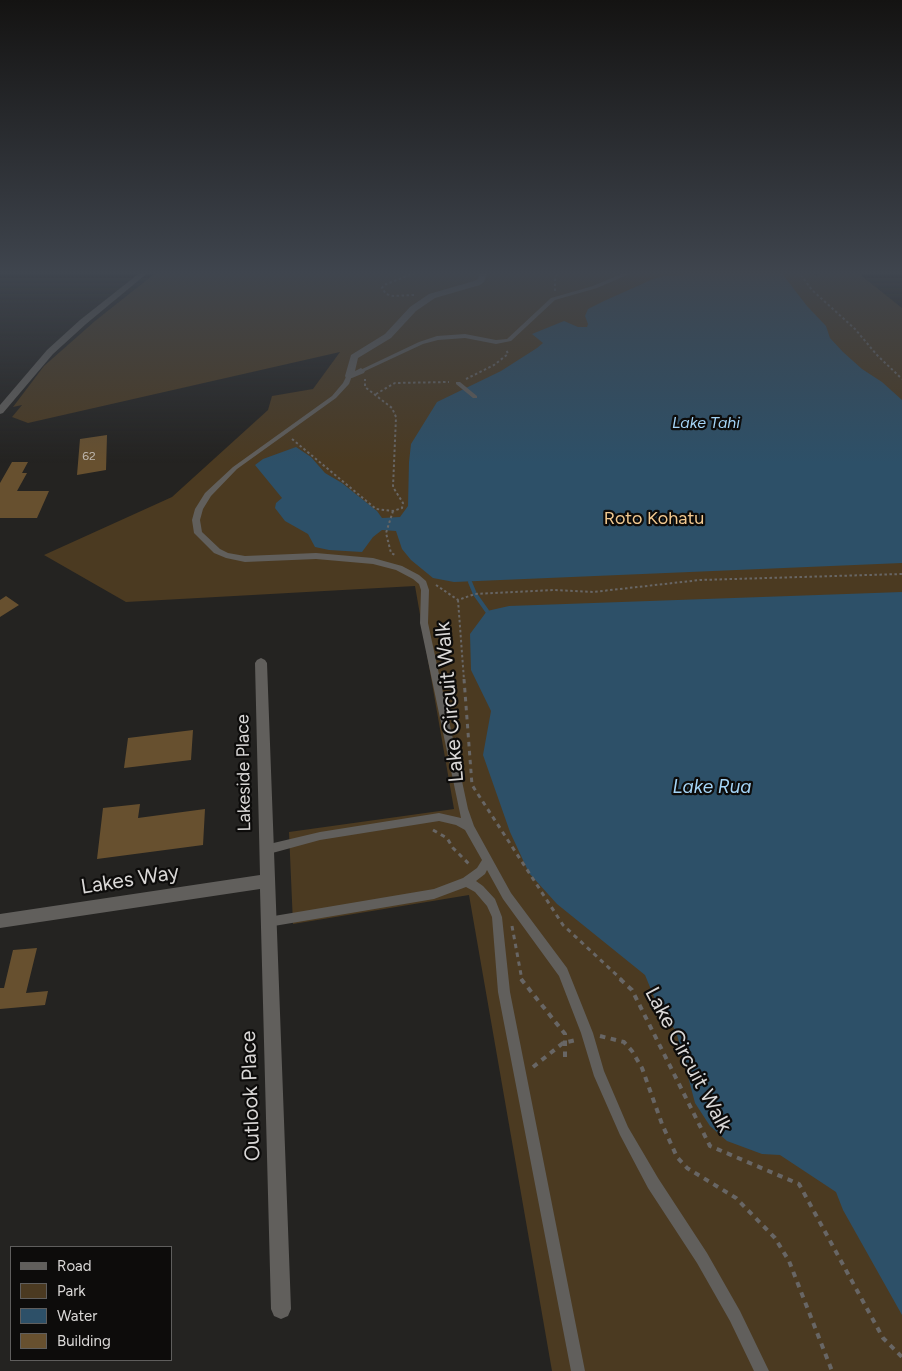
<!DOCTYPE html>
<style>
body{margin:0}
#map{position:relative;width:902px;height:1371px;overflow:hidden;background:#242321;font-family:Figtree,sans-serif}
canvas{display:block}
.legend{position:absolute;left:10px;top:1246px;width:162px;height:115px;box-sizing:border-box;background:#0d0c0b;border:1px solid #5f5e5d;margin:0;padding:6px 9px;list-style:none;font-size:15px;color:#dad8d7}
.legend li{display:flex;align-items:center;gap:10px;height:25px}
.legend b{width:25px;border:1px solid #5f5e5d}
</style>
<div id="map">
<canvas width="902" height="1371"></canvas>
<ul class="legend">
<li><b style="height:6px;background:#615f5c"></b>Road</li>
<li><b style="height:14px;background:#4b3a21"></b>Park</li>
<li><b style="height:14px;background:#2d5068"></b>Water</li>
<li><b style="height:14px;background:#67502f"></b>Building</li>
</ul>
</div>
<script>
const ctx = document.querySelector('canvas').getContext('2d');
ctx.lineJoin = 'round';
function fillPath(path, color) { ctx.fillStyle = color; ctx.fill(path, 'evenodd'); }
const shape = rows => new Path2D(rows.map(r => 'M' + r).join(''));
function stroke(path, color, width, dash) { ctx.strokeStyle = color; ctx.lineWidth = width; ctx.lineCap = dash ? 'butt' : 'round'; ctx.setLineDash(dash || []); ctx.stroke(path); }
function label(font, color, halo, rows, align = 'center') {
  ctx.font = font + ' Figtree,sans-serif'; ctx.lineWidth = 4.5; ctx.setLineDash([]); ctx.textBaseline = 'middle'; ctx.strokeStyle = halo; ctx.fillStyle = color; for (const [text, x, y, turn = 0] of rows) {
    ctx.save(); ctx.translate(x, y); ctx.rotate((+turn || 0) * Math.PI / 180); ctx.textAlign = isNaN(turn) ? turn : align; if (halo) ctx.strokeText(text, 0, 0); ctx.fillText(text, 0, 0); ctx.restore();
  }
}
fillPath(shape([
 [158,271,810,271,818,277,815,271,860,271,862,276,902,308,902,1371,552,1371,469,895,293,924,289,832,454,809,415,586,126,602,44,555,172,497,268,410,272,396,313,389,340,352,28,423,12,417,22,405,13,407,44,366,95,321]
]), '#4b3a21');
fillPath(shape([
 [696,271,780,271,807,306,826,326,830,338,843,352,862,369,882,382,902,400,902,563,454,582,433,578,411,560,402,549,396,531,382,530,373,537,362,552,329,550,315,547,308,534,285,521,275,508,276,503,282,498,255,465,263,459,296,447,311,457,325,473,342,483,377,511,382,518,400,517,408,506,409,462,411,444,437,402,501,371,537,348,543,343,532,334,564,321,578,327,587,327,588,324,585,316,588,309,604,301,653,279,663,276,678,276],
 [902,592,902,1315,843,1210,836,1192,780,1155,762,1154,727,1141,710,1126,695,1103,676,1031,657,1004,645,975,557,904,529,873,510,832,483,755,491,711,471,670,470,634,487,611,509,606]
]), '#2d5068');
stroke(shape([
 [470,582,475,594,487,611]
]), '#2d5068', 4);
fillPath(shape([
 [107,435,106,470,77,475,80,439],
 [12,462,28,462,22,473,27,473,17,491,49,491,37,518,0,518,0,483],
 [6,596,19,605,0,617,0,600],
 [193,730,191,760,124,768,128,738],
 [140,804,138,818,205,809,203,845,97,859,103,808],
 [37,948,26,993,48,991,45,1005,0,1009,0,988,4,988,13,950]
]), '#67502f');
stroke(shape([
 [798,271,812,290,855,329,877,355,902,379],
 [555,291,555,277,560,271],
 [414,295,393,296,386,294,382,288,384,285,420,271],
 [466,379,494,365,508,354,506,349],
 [376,394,395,383,449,382],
 [292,439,376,509,393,511,402,508,403,503,393,487,396,417,392,408,365,387,365,379],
 [393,511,386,533,391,553,395,555],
 [436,585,458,600,475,594,553,590,593,592,700,580,902,574],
 [458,600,464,680]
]), '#686665', 2, [2.5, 2.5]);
stroke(shape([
 [464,679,472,785,563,925,622,980],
 [433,830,447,838,453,848,470,865],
 [512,926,522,980]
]), '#686665', 3, [4.5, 4.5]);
stroke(shape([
 [521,979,565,1034,565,1058],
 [620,979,632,990,710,1146,799,1184,883,1338,902,1357],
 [600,1036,624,1042,632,1051,642,1068,662,1124,677,1157,687,1168,736,1198,775,1238,789,1261,832,1371],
 [533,1067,563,1043,576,1040]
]), '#686665', 4, [5.5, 5.5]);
fillPath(shape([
 [628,271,636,271,597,288,555,300,511,341,496,344,465,338,438,340,423,344,363,372,358,371,419,342,437,336,465,334,496,340,507,339,551,298,593,286,628,271],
 [349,374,352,376,349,384,336,398,237,469,211,496,203,509,200,520,202,532,220,549,228,553,245,556,316,553,373,558,402,566,419,575,426,581,429,590,428,623,468,809,474,826,511,893,567,968,593,1033,604,1071,628,1127,658,1178,707,1253,740,1311,769,1371,754,1371,730,1321,697,1263,648,1188,620,1135,594,1076,581,1033,559,976,503,899,487,870,485,874,476,881,483,886,495,899,502,917,510,992,585,1371,571,1371,498,992,492,917,487,906,475,892,466,887,434,899,268,927,264,926,263,922,264,918,268,917,434,889,463,878,477,868,482,860,465,830,456,825,439,821,320,840,265,855,261,853,260,850,261,847,265,845,320,832,439,813,461,818,420,623,421,590,419,584,413,579,396,570,373,564,316,559,245,562,226,558,214,553,194,533,192,520,195,509,205,493,233,467,332,396,343,383,347,375,349,374],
 [456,382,460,382,477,396,477,398,473,398,456,384,456,382]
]), '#615f5c');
fillPath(shape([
 [480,271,488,271,484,282,480,285,435,298,416,311,391,338,358,358,355,371,361,368,365,371,364,373,352,378,346,378,345,376,351,355,385,334,410,307,429,294,474,281,478,279,480,271],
 [261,658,265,660,267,663,291,1309,288,1316,281,1319,274,1316,271,1309,260,889,0,928,0,914,260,875,255,663,257,660,261,658]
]), '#615f5c');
fillPath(shape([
 [142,271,150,271,86,324,53,354,3,413,0,414,0,405,47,350,80,320,142,271]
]), '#615f5c');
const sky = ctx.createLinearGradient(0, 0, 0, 463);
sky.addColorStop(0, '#141312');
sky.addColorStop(0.59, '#3f454e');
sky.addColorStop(1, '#3f454e00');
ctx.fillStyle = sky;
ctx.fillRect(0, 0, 902, 463);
label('12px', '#bdb6ad', null, [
 ["62",89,456]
]);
label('italic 16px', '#a4d4f6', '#0d0c0b', [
 ["Lake Tahi",706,423]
]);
label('18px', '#f3ca91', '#0d0c0b', [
 ["Roto Kohatu",654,519]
]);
label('18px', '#dad8d7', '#0d0c0b', [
 ["Lakeside Place",244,773,-91]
]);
label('italic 19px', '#a4d4f6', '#0d0c0b', [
 ["Lake Rua",712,787]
]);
label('21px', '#dad8d7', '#0d0c0b', [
 ["Lake Circuit Walk",450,702,-95],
 ["Lakes Way",130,880,-9],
 ["Lake Circuit Walk",688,1060,62],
 ["Outlook Place",251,1096,-92]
]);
</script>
